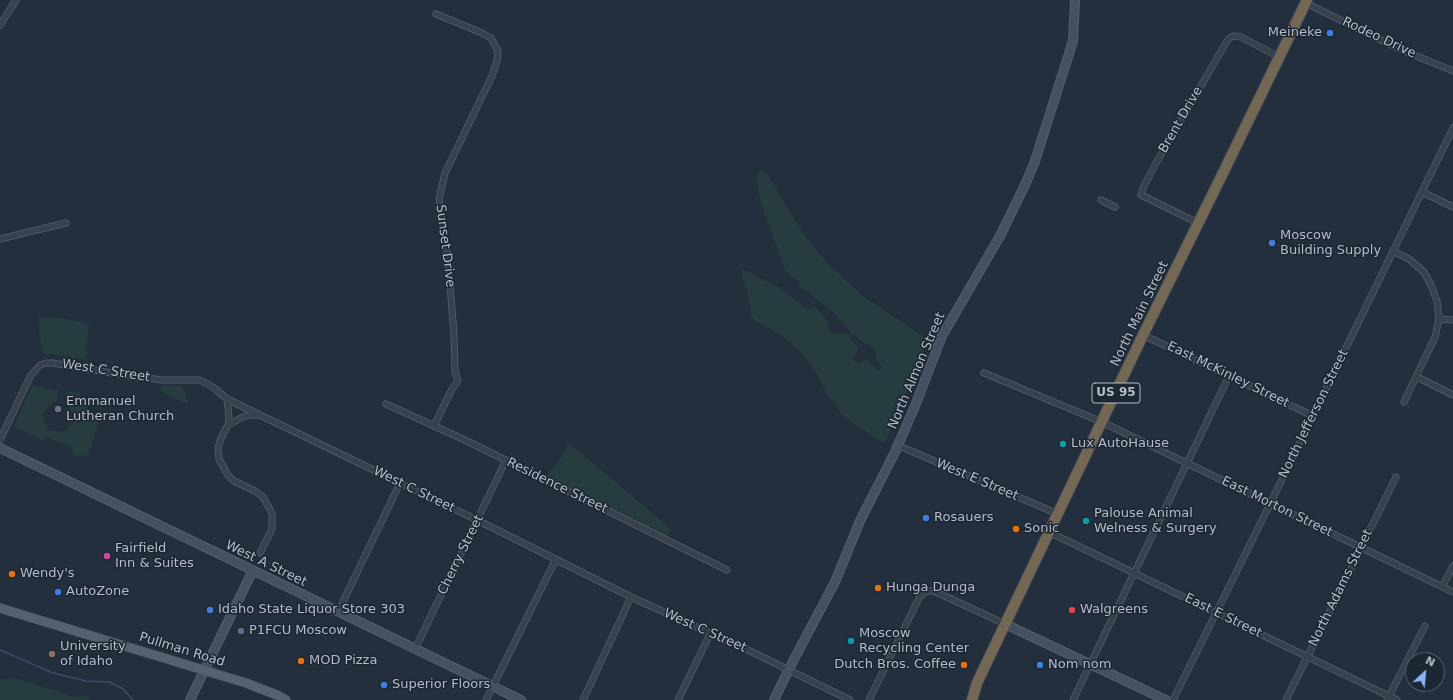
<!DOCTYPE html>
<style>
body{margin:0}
#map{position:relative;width:1453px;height:700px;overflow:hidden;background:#242f3e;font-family:"DejaVu Sans",sans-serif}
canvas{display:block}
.north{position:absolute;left:1405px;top:652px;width:40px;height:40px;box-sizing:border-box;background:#1d2633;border:1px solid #59626f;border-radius:50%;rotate:26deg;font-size:11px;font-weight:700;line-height:16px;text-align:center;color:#b4bcc9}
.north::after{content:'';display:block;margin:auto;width:14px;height:18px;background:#8ab4f8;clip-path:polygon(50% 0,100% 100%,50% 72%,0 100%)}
</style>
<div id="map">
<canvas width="1453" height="700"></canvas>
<div class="north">N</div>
</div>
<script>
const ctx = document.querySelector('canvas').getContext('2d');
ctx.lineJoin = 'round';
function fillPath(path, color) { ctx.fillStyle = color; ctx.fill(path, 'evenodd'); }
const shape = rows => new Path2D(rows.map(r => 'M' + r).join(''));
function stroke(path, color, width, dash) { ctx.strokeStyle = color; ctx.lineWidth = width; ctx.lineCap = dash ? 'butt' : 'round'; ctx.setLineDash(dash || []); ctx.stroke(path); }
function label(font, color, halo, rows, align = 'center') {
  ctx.font = font + ' "DejaVu Sans",sans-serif'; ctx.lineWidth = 3; ctx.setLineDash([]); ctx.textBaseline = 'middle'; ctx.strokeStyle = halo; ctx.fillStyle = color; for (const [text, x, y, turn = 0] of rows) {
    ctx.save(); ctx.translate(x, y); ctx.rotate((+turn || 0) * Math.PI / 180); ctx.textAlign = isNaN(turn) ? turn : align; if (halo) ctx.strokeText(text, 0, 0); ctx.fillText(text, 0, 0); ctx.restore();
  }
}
fillPath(shape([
 [759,171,763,171,767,174,802,232,828,264,863,296,929,340,920,357,899,411,885,442,880,441,843,416,838,409,835,402,828,398,818,376,802,353,780,334,758,323,752,318,747,291,741,273,742,270,745,270,780,288,804,307,809,309,814,306,825,317,830,332,835,334,840,333,846,334,859,349,853,358,853,361,858,363,862,362,866,359,878,371,882,368,876,360,874,348,860,340,851,333,847,327,827,306,816,299,810,293,800,287,797,279,793,278,786,272,761,204,756,178],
 [39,317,57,317,89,324,86,347,87,360,42,353,39,330],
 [161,385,182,386,188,402,187,404,161,392],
 [32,386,58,390,57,402,53,402,42,414,48,430,64,432,75,420,68,404,65,404,66,391,81,393,80,398,99,421,88,455,74,456,71,447,47,437,43,441,16,428,14,426],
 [569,443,671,529,666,540,544,479,561,458],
 [15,678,63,693,73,697,86,696,90,700,0,700,0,680]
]), '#263c3f');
stroke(shape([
 [0,650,53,673,86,681,110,682,123,689,133,700]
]), '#394c67', 1.5);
const street = shape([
 [1306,3,1395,47,1453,71],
 [0,25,16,0],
 [1422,192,1453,207],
 [1101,200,1115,207],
 [1198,223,1141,195,1143,188,1156,163,1184,115,1227,41,1231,37,1235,36,1241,37,1279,57],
 [0,239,66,223],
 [1393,251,1409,259,1424,272,1431,285,1437,301,1439,319,1435,337,1404,402],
 [1439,319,1453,320],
 [1143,335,1313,416],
 [984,373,1102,422,1453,592],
 [1417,377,1453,395],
 [227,399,229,417,228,425,221,438,218,448,219,459,228,475,234,481,255,491,263,497,272,513,272,529,260,553],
 [386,404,465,440,727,570],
 [228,425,241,418,249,415,257,415],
 [434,426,452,389,458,381,455,371,454,335,448,259,439,199,445,173,492,76,497,61,498,51,491,38,482,33,436,14],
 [0,440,31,375,40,365,46,363,53,363,130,376,163,380,200,380,213,387,227,399,483,523,631,597,750,651,850,700],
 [897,445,1058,514],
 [1049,532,1397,700],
 [1442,587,1453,566],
 [338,612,400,483],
 [415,649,506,460],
 [486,700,556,559],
 [583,700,631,597],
 [678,700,710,634],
 [869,700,919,598,926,591,934,591,1005,624],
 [1073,700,1229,376],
 [1173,700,1270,504,1453,128],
 [1286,700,1396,477],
 [1387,700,1425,626]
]);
const secondary = shape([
 [0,448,521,700],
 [1005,624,1166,700],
 [190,700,253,570],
 [774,700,791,665,835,582,860,521,895,452,915,406,942,336,1000,236,1024,187,1034,164,1073,41,1075,0]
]);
const primary = shape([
 [0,608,246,683,277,695,286,700]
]);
const highway = shape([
 [972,700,977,683,1143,335,1223,173,1307,0]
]);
stroke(street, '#565f6c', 7);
stroke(secondary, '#565f6c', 10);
stroke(primary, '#414a57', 10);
stroke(highway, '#434c59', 12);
stroke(street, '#38414e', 5.5);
stroke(secondary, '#465061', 8);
stroke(primary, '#56606e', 9);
stroke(highway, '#746855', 10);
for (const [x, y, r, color] of [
 [1330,33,4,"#3f7fe0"],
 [1272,243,4,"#3f7fe0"],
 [58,409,4,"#6b7280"],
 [1063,444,4,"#0f9aa8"],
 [926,518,4,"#3f7fe0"],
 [1086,521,4,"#0f9aa8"],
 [1016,529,4,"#e8710a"],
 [107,556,4,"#d1479c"],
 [12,574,4,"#e8710a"],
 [878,588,4,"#e8710a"],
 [58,592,4,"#3f7fe0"],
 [210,610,4,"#3f7fe0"],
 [1072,610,4,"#e0444e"],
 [241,631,4,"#5c6f8a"],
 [851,641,4,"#0f9aa8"],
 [52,654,4,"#8d6e63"],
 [301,661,4,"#e8710a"],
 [964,665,4,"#e8710a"],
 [1040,665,4,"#3f7fe0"],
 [384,685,4,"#3f7fe0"]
]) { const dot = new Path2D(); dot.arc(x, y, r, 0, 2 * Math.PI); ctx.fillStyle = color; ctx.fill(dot); stroke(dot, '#1d2633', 1.5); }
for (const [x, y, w] of [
 [1116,393,48]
]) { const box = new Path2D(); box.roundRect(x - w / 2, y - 10, w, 20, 3); ctx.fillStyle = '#1d2633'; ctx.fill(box); stroke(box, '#b4bcc9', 1); }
label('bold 12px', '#b4bcc9', null, [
 ["US 95",1116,393]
]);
label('13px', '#b4bcc9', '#1d2633', [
 ["Meineke",1322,33,"right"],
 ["Moscow",1280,236],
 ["Building Supply",1280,251],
 ["Emmanuel",66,402],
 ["Lutheran Church",66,417],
 ["Lux AutoHause",1071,444],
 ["Palouse Animal",1094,514],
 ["Welness & Surgery",1094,529],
 ["Rosauers",934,518],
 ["Sonic",1024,529],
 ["Fairfield",115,549],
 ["Inn & Suites",115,564],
 ["Wendy's",20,574],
 ["Hunga Dunga",886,588],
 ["AutoZone",66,592],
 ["Idaho State Liquor Store 303",218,610],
 ["Walgreens",1080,610],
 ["P1FCU Moscow",249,631],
 ["Moscow",859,634],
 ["Recycling Center",859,649],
 ["University",60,647],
 ["of Idaho",60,662],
 ["MOD Pizza",309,661],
 ["Dutch Bros. Coffee",956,665,"right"],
 ["Nom nom",1048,665],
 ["Superior Floors",392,685]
], 'left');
label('13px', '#b4bcc9', '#1d2633', [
 ["Rodeo Drive",1379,38,25],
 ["Brent Drive",1181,120,-60],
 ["Sunset Drive",445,246,83],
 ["North Main Street",1140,314,-64],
 ["West C Street",106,371,9],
 ["North Almon Street",917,371,-67],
 ["East McKinley Street",1228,375,26],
 ["North Jefferson Street",1314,414,-64],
 ["West E Street",977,480,23],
 ["Residence Street",557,486,26],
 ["West C Street",414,490,26],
 ["East Morton Street",1277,507,26],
 ["Cherry Street",461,555,-64],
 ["West A Street",266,564,26],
 ["North Adams Street",1341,588,-64],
 ["East E Street",1223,616,26],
 ["West C Street",705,631,24],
 ["Pullman Road",182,650,17]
]);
</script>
